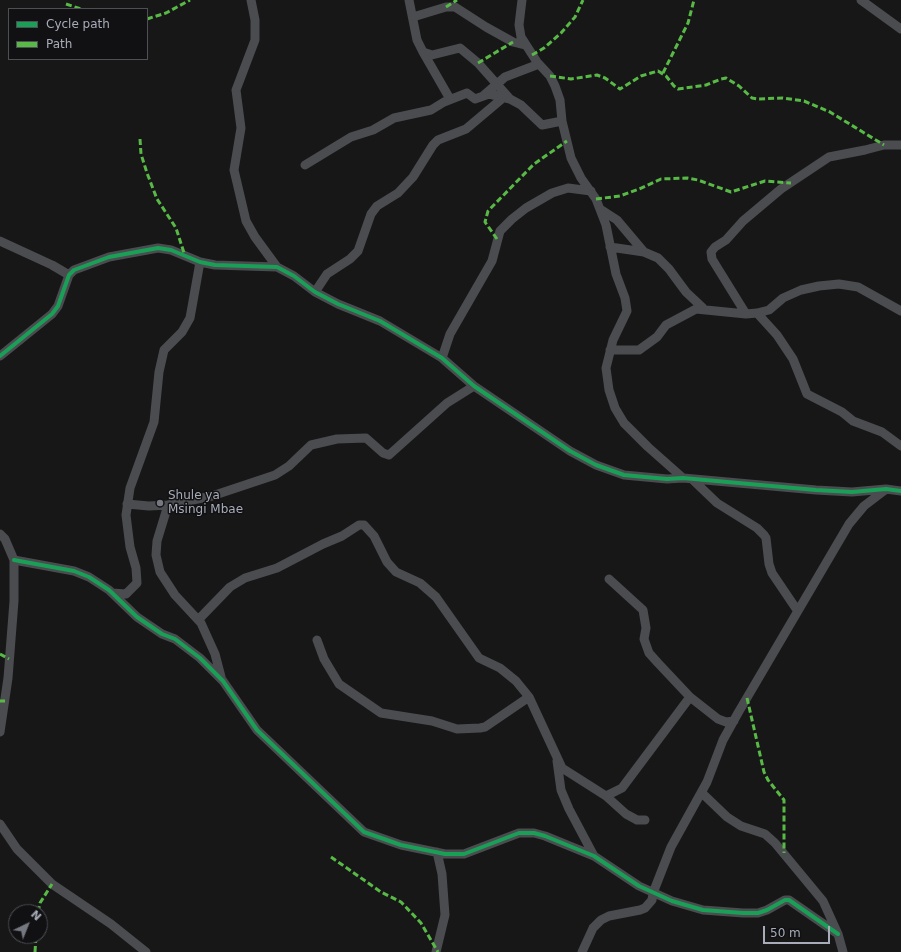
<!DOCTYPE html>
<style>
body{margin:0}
#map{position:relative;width:901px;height:952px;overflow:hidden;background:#171717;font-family:"DejaVu Sans",sans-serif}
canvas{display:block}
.legend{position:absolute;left:8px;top:8px;width:140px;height:52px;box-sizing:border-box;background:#111113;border:1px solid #4d4f55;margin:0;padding:5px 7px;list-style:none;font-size:12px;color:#a7acb8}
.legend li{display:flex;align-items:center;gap:8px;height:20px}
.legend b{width:20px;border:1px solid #4d4f55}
.north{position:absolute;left:8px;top:904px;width:40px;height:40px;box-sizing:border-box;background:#111113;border:1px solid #4d4f55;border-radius:50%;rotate:43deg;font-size:11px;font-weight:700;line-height:16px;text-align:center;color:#a7acb8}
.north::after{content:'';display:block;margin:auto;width:14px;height:18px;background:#757880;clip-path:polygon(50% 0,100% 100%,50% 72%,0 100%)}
.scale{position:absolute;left:763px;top:926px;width:67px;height:18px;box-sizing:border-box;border:2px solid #a7acb8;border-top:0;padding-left:5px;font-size:12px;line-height:14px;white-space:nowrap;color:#a7acb8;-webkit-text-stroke:3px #111113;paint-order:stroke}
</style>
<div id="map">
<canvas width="901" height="952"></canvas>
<ul class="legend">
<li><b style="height:5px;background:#1a9f57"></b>Cycle path</li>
<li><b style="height:5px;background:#58b947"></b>Path</li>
</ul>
<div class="north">N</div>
<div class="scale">50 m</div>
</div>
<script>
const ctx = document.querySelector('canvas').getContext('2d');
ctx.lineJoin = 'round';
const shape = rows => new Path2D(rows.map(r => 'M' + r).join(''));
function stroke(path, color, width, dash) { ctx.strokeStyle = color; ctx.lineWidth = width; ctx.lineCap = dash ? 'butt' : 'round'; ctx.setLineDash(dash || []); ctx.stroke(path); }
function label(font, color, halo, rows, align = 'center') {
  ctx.font = font + ' "DejaVu Sans",sans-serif'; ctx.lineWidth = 3; ctx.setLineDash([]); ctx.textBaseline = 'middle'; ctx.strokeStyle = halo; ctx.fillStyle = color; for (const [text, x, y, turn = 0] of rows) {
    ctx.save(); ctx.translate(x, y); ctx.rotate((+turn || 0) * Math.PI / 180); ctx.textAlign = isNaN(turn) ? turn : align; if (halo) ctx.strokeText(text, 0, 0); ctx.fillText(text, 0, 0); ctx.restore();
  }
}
stroke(shape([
 [251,0,255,20,255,40,236,90,241,128,234,170,246,221,255,237,277,267],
 [409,0,417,40,423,52,432,55,460,48,478,63,510,99],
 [522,0,519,25,521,37,537,62,550,76,555,86,560,100,562,121,571,158,581,178,596,199,606,225,616,274,625,298,627,311,613,340,606,368,609,390,615,408,624,423,648,447,683,478],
 [861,0,901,29],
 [413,17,446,7,455,7,486,27,513,42,525,45],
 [423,52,450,99],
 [483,96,505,77,539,64],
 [305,165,351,137,373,130,394,118,431,110,444,102,467,93,475,99,489,94,510,99,521,105,542,125,562,121],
 [600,209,617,220,644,252,658,258,669,269,686,292,703,308],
 [0,241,52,265,69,275],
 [610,247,644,252],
 [315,292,327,274,350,259,358,251,371,214,377,206,398,193,413,177,433,145,438,140,466,129,504,97],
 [757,313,777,335,793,359,807,394,842,412,853,421,882,432,901,446],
 [746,314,712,259,711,252,715,247,726,240,743,221,781,189,829,157,865,150,884,145,901,145],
 [610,350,639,350,657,337,666,325,696,309,746,314,757,313,769,310,783,298,801,290,819,286,839,284,858,287,901,311],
 [0,356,52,314,58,306,69,275,74,270,109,257,158,248,171,250,200,262,215,265,277,267,294,276,315,292,338,304,380,321,442,358,474,386,570,451,596,465,624,475,667,479,683,478,816,490,852,492,886,489,901,491],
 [442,358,450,334,492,261,500,231,512,219,526,208,552,193,568,188,591,191],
 [693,480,717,503,757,528,764,535,766,538,769,564,772,573,797,610],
 [127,504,149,506,168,505,212,496,275,475,289,466,311,445,337,439,366,438,383,453,389,455,447,403,474,386],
 [168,505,157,541,156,555,160,572,175,595,201,623,215,654,221,677],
 [0,534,5,539,14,560,14,601,8,678,0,732],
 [14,560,74,571,89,577,109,590,137,617,162,634,175,639,200,658,223,681,257,730,364,832,401,845,445,854,464,854,519,833,534,833,545,836,594,856,639,886,672,901,703,910,743,913,758,913,767,910,785,900,789,900,838,934],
 [609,579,643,610,646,628,644,639,649,653,658,663,690,697,718,719,726,722,734,721],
 [112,593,126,594,137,583,136,568,130,547,126,515,130,488,154,422,159,372,164,350,182,332,190,318,200,262],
 [199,619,230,587,245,578,277,568,323,544,342,536,359,525,364,525,374,536,387,562,396,572,420,583,436,597,479,658,500,668,516,681,529,697,562,768,606,796,626,814,637,820,645,820],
 [317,640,324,659,339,684,381,713,432,721,457,729,480,728,485,727,529,697],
 [557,761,561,790,569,809,594,856],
 [702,793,727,817,741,826,765,834,775,843,823,901,838,934,843,952],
 [606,796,622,788,690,697],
 [0,824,17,849,52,884,111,924,146,952],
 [436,952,445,915,442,874,437,852],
 [582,952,593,928,601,920,609,916,640,910,645,908,652,900,653,893,671,847,707,782,723,740,738,713,849,524,864,506,885,490]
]), '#4a4c50', 9);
stroke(shape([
 [66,4,81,9],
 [446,7,457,0],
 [147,19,166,13,190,0],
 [532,55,544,48,561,33,575,17,583,0],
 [478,63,513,42],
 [663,73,688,23,694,0],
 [550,76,571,79,597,75,605,78,620,89,641,76,658,71,666,76,674,86,678,89,706,85,721,79,726,78,739,86,752,98,758,99,783,98,804,101,830,112,884,145],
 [140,139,141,154,147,173,157,199,176,228,185,256],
 [596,199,620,196,639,189,661,179,687,178,698,180,731,192,765,181,791,183],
 [497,239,485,222,488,211,534,164,567,141],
 [0,654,9,659],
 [747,698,764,772,768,780,784,800,784,853],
 [0,701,5,701],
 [331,857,381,892,401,902,421,923,438,952],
 [38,912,40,903,52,884],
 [35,952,36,936]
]), '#58b947', 3, [6, 3]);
stroke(shape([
 [0,356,52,314,58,306,69,275,74,270,109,257,158,248,171,250,200,262,215,265,277,267,294,276,315,292,338,304,380,321,442,358,474,386,570,451,596,465,624,475,667,479,683,478,816,490,852,492,886,489,901,491],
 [14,560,74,571,89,577,109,590,137,617,162,634,175,639,200,658,223,681,257,730,364,832,401,845,445,854,464,854,519,833,534,833,545,836,594,856,639,886,672,901,703,910,743,913,758,913,767,910,785,900,789,900,838,934]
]), '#1a9f57', 4);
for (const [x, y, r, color] of [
 [160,503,4,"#757880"]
]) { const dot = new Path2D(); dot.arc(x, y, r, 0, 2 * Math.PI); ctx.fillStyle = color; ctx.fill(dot); stroke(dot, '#111113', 1.5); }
label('12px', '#a7acb8', '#111113', [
 ["Shule ya",168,496],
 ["Msingi Mbae",168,510]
], 'left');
</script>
